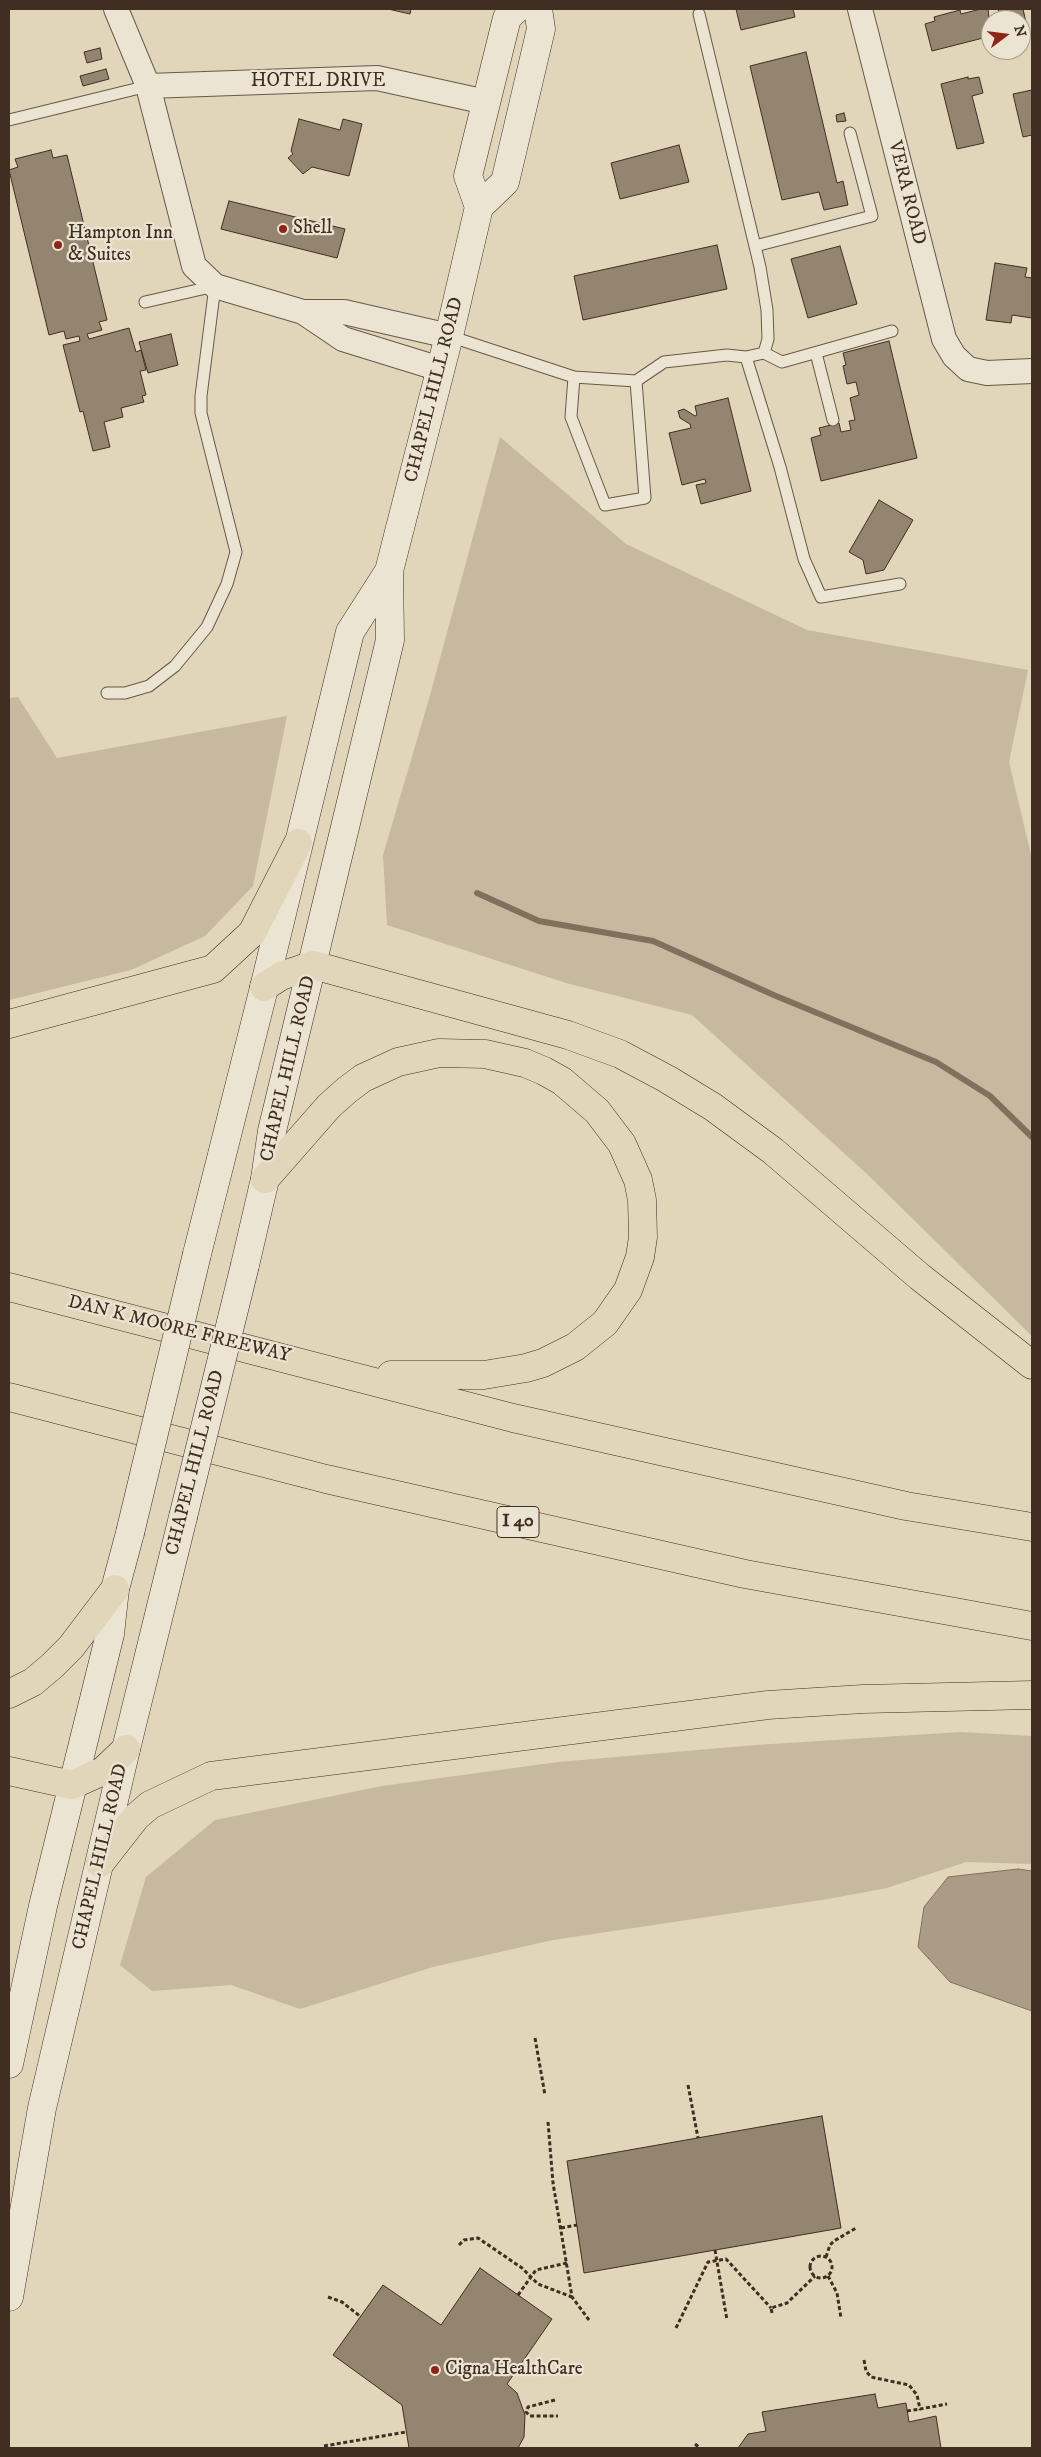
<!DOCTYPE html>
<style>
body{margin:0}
#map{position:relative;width:1041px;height:2457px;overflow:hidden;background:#e1d5ba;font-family:"IM FELL DW Pica",serif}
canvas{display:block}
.frame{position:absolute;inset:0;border:10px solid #402e22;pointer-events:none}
.north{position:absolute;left:981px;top:10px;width:50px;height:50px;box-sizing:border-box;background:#ece4d2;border:1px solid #a79b8c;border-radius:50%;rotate:75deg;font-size:14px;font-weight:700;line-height:20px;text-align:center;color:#402e22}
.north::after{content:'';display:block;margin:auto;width:18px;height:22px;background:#8f2418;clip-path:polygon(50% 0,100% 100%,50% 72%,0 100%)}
</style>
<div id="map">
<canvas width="1041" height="2457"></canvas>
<div class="frame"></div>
<div class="north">N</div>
</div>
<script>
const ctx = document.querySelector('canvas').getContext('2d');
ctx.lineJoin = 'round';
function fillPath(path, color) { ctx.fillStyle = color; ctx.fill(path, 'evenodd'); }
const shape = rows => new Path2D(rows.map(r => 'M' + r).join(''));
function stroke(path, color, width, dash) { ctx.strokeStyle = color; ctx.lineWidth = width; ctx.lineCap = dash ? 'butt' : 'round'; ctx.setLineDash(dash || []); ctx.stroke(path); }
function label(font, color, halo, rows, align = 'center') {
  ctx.font = font + ' "IM FELL DW Pica",serif'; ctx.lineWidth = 4.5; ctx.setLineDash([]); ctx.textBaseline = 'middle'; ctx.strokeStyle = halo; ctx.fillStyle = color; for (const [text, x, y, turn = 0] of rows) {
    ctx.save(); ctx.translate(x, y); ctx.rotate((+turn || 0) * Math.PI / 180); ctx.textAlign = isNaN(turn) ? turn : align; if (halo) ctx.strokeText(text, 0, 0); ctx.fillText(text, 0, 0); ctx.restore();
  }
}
fillPath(shape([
 [500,437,626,544,807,630,1028,670,1009,762,1032,859,1032,1336,867,1174,692,1015,566,983,387,925,383,855,429,699],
 [18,697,57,758,287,716,253,886,205,936,131,970,9,1000,9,698],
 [961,1732,1032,1736,1032,1864,966,1862,887,1888,828,1899,553,1940,433,1967,300,2009,231,1985,152,1991,120,1965,146,1877,215,1820,382,1786,558,1762,756,1745]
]), '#c6b9a0');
const water = shape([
 [1018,1869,1032,1871,1032,2011,950,1982,918,1947,924,1907,948,1877,1018,1869]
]);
fillPath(water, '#aa9c86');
stroke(water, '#80705e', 1);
stroke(shape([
 [477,893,539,921,653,941,776,996,936,1062,990,1096,1032,1137]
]), '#80705e', 6);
const building = shape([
 [388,9,411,9,410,14,388,9],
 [736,9,793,9,795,17,741,30,736,9],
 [981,9,988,9,991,36,932,51,925,24,935,21,934,17,960,10,961,14,981,9],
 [998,9,1023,9,1027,27,1021,28,1021,20,1001,20,998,9],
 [100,48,102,59,87,63,84,52,100,48],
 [806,52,837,183,843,181,848,205,824,210,819,192,782,200,750,66,806,52],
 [106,69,109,79,83,86,80,76,106,69],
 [968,77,968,79,979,77,983,93,972,96,984,143,957,149,941,84,968,77],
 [1032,90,1032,135,1023,137,1013,94,1032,90],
 [844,113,846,121,837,122,836,115,844,113],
 [299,119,340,130,343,119,362,124,349,176,312,167,303,174,288,158,293,154,291,151,299,119],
 [679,145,689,182,620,199,611,163,679,145],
 [51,150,53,158,67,155,107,320,99,322,102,330,87,334,89,339,129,328,136,352,141,350,146,370,140,371,146,395,142,396,144,402,121,408,123,417,104,422,110,447,93,451,83,411,80,412,63,345,80,341,79,336,66,339,64,331,49,335,9,170,18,167,15,159,51,150],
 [229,201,345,229,337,258,221,229,229,201],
 [717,245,727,289,583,320,574,276,717,245],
 [840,246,857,304,808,318,791,259,840,246],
 [995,263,1027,268,1025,277,1032,278,1032,318,1012,315,1011,323,986,320,995,263],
 [171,334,178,365,148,373,139,342,171,334],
 [889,341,917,458,821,481,811,438,821,435,819,428,839,423,841,432,851,430,849,421,855,420,850,398,859,395,856,382,847,384,843,366,846,365,843,353,889,341],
 [728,398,751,491,701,504,696,485,706,483,705,479,682,485,669,433,691,428,690,424,680,418,678,411,684,409,695,416,697,415,695,406,728,398],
 [879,500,913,520,884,570,866,574,863,560,849,552,879,500],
 [822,2116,841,2228,584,2273,567,2161,822,2116],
 [480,2268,552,2319,507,2384,517,2393,525,2415,524,2437,518,2448,409,2448,402,2405,333,2355,383,2285,441,2325,480,2268],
 [875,2394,878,2408,906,2403,909,2422,936,2416,941,2448,738,2448,748,2434,766,2431,762,2412,875,2394]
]);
fillPath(building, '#948571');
stroke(building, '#402e22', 1);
const service = shape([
 [9,120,148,86],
 [755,246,872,216,850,133],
 [449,336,574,377,636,381,664,362,727,355,746,357,764,353,768,339,767,310,760,267,699,14],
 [764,353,782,362,892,331],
 [816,353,833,420],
 [746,357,780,467,804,559,821,597,900,584],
 [574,377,571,417,605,505,645,498,636,381],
 [107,693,125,693,149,686,175,666,207,627,227,584,236,552,201,413,201,396,215,286,145,302]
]);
const minor = shape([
 [116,9,148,86,194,266,215,286,303,312,343,339,440,369],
 [860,9,944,339,954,356,968,369,987,373,1032,371],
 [148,86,377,78,486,102],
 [303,312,344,312,449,336]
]);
const secondary = shape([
 [479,207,505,182,541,29,538,9],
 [197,1254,263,992,350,632,389,571],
 [245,1265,265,1179,272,1131,390,640,389,571,449,336,479,207,468,176,507,18,516,9],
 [9,2064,43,1906,110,1634,115,1589,130,1533],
 [9,2297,42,2108,126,1749,183,1517]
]);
const motorway = shape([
 [264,987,281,976,313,965,568,1035,620,1054,667,1079,713,1107,773,1151,920,1277,1032,1365],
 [9,1024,213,969,252,933,298,843],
 [265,1179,329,1106,347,1090,363,1078,398,1062,439,1053,485,1054,525,1063,544,1071,562,1081,597,1111,622,1144,638,1180,642,1200,643,1237,640,1257,628,1290,605,1323,575,1347,543,1363,526,1368,484,1375,391,1375],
 [9,1287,513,1418,906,1506,1032,1527],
 [9,1397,326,1479,745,1574,1032,1626],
 [9,1694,33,1682,52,1666,71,1647,115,1589],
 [9,1771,72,1785,103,1771,126,1749],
 [100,1863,136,1817,150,1805,211,1776,768,1705,863,1699,1032,1695]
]);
stroke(service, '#685848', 13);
stroke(minor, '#685848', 26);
stroke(secondary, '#402e22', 29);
stroke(motorway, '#402e22', 29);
stroke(shape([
 [535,2038,545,2095],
 [688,2085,698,2138],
 [548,2122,553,2183,572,2297,589,2320],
 [561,2228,577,2225],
 [459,2245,464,2240,478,2238,522,2268,538,2284,572,2297],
 [715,2250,727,2320],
 '810 2267a11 11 0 1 1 22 0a11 11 0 1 1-22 0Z',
 [826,2257,830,2245,834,2241,856,2228],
 [828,2276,837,2293,841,2318],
 [518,2295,536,2270,567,2263],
 [328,2297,342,2302,361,2317],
 [772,2313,771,2308,787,2303,815,2276],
 [676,2328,708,2262,726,2259,771,2308],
 [864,2360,866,2371,871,2377,909,2385,917,2395,920,2409,947,2404],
 [555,2400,528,2407,526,2412,530,2416,558,2416],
 [907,2411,920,2409],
 [695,2444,700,2448],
 [324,2446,406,2432]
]), '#402e22', 3, [4, 2.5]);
stroke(service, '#ece4d2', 11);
stroke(minor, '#ece4d2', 24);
stroke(secondary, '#ece4d2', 28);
stroke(motorway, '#e1d5ba', 28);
const secondaryBridge = shape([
 [183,1517,245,1265],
 [130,1533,197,1254]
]);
stroke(secondaryBridge, '#402e22', 29, []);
stroke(secondaryBridge, '#ece4d2', 28);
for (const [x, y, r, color] of [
 [283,229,5,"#8f2418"],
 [58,245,5,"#8f2418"],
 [435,2370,5,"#8f2418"]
]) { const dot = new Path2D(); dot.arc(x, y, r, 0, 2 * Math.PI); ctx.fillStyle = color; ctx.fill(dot); stroke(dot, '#ece4d2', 2); }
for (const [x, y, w] of [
 [518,1522,42]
]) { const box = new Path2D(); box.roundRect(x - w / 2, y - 15.5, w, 31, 4); ctx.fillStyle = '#ece4d2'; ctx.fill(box); stroke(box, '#402e22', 1); }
label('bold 18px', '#402e22', null, [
 ["I 40",518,1522]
]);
label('19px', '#402e22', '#ece4d2', [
 ["HOTEL DRIVE",318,82],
 ["VERA ROAD",906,193,76],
 ["CHAPEL HILL ROAD",435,390,-76],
 ["CHAPEL HILL ROAD",289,1069,-77],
 ["DAN K MOORE FREEWAY",179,1330,14],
 ["CHAPEL HILL ROAD",196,1463,-76],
 ["CHAPEL HILL ROAD",101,1857,-77]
]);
label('19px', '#402e22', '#ece4d2', [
 ["Shell",293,229],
 ["Hampton Inn",68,234],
 ["& Suites",68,256],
 ["Cigna HealthCare",445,2370]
], 'left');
</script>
